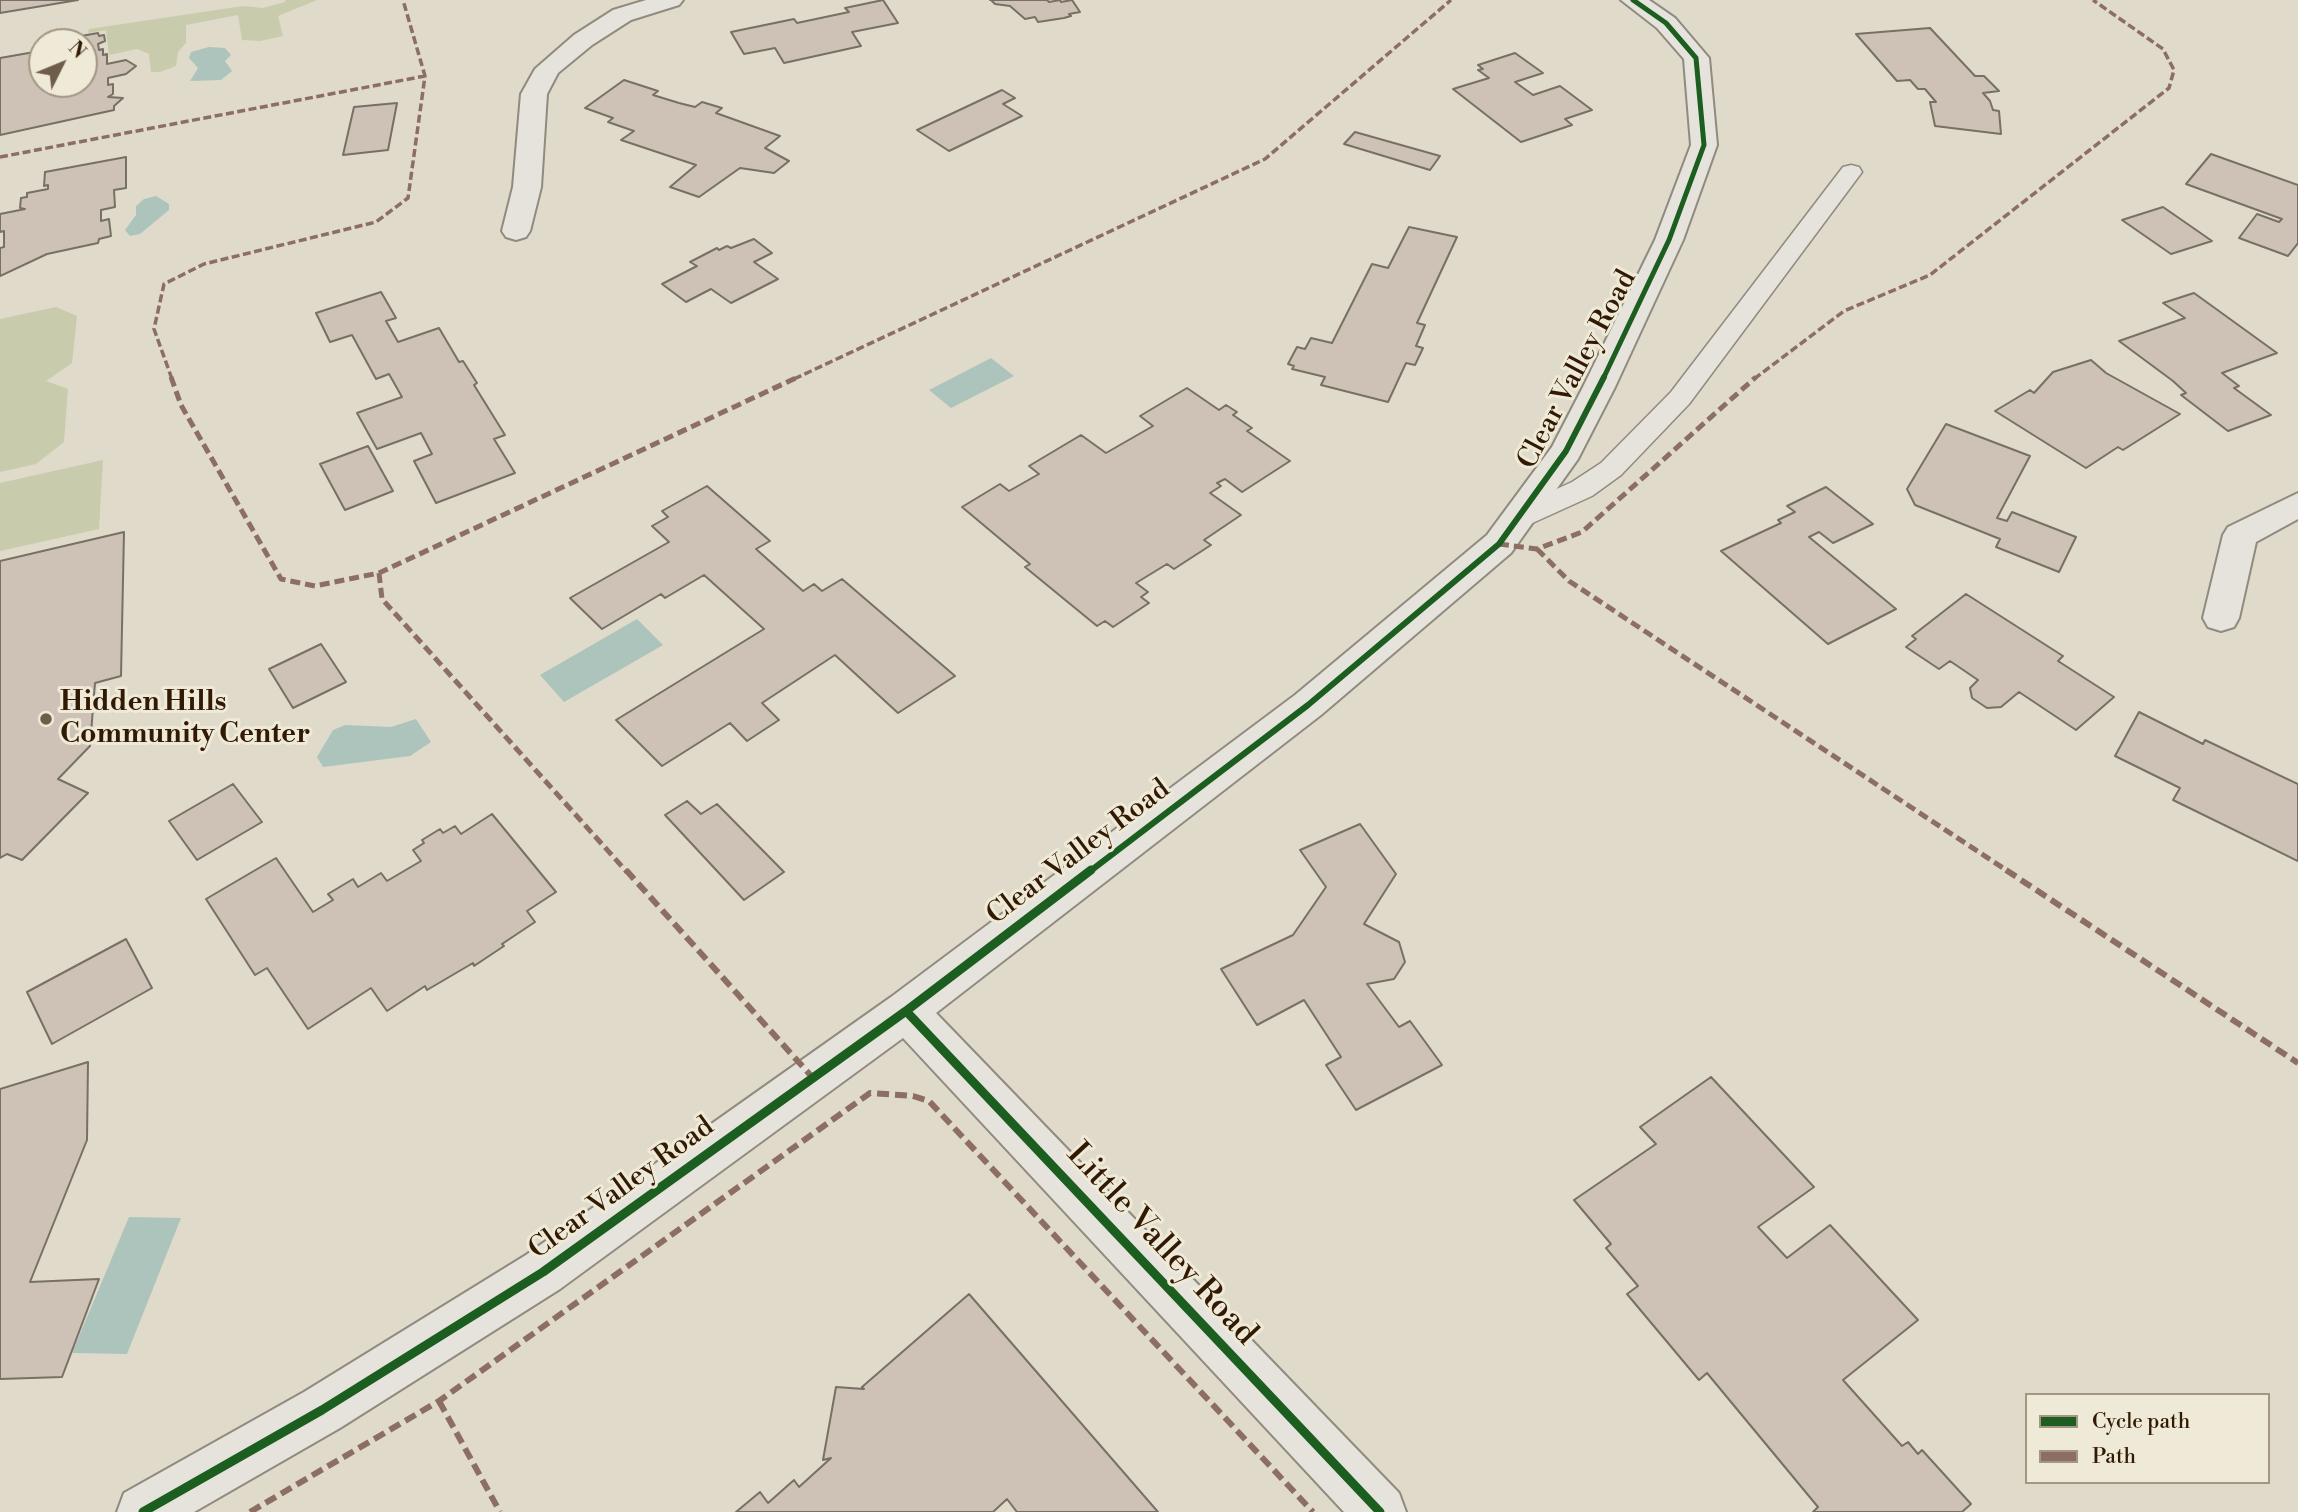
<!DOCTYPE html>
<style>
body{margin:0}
#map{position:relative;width:2298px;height:1512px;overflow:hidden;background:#dfdaca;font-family:"Libre Bodoni",serif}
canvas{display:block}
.legend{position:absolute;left:2025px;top:1393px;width:245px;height:91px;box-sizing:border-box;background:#efead7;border:2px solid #a39682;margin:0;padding:9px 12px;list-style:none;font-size:21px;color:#311903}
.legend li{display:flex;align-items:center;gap:14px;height:35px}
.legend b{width:35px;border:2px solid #a39682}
.north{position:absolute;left:28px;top:28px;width:70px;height:70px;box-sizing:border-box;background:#efead7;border:2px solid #a39682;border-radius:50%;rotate:47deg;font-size:19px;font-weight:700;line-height:28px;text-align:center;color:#311903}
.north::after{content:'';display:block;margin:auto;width:24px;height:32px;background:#6e5d49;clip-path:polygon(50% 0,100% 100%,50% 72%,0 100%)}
</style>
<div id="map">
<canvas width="2298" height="1512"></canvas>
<ul class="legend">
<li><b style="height:9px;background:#1b5e20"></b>Cycle path</li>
<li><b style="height:9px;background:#8d6e63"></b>Path</li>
</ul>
<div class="north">N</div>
</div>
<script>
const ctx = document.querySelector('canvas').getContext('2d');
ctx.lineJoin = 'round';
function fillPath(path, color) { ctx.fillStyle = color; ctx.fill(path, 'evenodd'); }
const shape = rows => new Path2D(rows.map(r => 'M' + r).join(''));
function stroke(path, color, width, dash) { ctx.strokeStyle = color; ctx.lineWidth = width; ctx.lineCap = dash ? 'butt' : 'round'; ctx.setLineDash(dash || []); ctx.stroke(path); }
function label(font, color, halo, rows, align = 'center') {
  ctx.font = font + ' "Libre Bodoni",serif'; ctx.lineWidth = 6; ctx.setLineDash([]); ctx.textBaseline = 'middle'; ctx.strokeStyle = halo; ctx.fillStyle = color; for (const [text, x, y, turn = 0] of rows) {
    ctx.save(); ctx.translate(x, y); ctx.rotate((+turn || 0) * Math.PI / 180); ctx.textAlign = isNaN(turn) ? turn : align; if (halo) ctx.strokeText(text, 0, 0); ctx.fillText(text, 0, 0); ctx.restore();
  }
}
fillPath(shape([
 [285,0,317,0,278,16,283,36,260,41,242,40,238,15,186,25,186,43,178,52,176,66,160,72,151,72,149,54,137,49,109,55,106,30,88,33,89,29,243,6,263,8,285,2],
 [56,307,77,316,72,363,46,381,68,389,64,442,36,464,0,472,0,319],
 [103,460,99,529,0,551,0,483]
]), '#c8ccac');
fillPath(shape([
 [209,47,225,48,231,55,225,61,232,71,221,80,190,81,198,68,189,58,191,52],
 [156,196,169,204,169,210,140,234,130,236,125,230,136,215,136,206,144,199],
 [991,358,1014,376,951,408,929,390],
 [637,619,663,645,564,702,540,675],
 [416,719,431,742,410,756,323,767,317,757,333,730,345,725,391,727],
 [129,1217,181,1218,127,1354,72,1353]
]), '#adc4bd');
const building = shape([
 [0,0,78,0,0,13,0,0],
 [883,0,898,23,852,32,861,46,784,63,775,48,744,54,731,32,794,19,797,23,849,12,845,8,883,0],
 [991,0,990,0,1047,0,1049,2,1060,0,1061,2,1072,0,1080,12,1069,14,1071,16,1064,18,1038,22,1035,17,1025,19,1010,6,995,4,991,0],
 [1930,28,1975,76,1984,76,1999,91,1983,93,1990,101,1993,110,1999,111,2001,134,1935,126,1930,102,1936,102,1925,89,1918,89,1910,80,1897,81,1856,34,1930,28],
 [98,33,99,36,104,35,105,41,98,44,99,50,103,49,103,55,107,54,107,64,126,60,136,66,126,74,108,78,108,85,113,84,113,94,108,97,123,98,114,106,114,110,0,135,0,58,40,51,42,43,42,84,84,84,84,42,48,42,98,33],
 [1515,53,1543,73,1515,82,1533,95,1560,86,1592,110,1565,119,1572,125,1521,142,1453,89,1489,78,1478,70,1483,69,1478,65,1515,53],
 [624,80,658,91,653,95,679,103,695,107,702,102,722,108,716,113,780,136,765,148,789,161,774,173,740,168,699,197,670,187,696,165,621,140,634,131,608,122,613,118,585,108,624,80],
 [1002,90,1015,98,1003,104,1022,116,949,151,917,130,1002,90],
 [397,103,388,150,343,155,354,107,397,103],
 [1355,132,1440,156,1430,170,1344,144,1355,132],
 [2211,154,2298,185,2298,243,2288,256,2239,238,2257,214,2279,222,2282,219,2186,184,2211,154],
 [126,157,126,188,114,190,115,207,101,210,101,221,109,219,111,236,99,239,98,243,47,254,0,276,0,248,4,247,4,231,0,232,0,214,25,209,20,208,21,198,27,197,27,193,48,189,48,185,44,186,45,172,126,157],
 [2163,207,2212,241,2171,254,2122,220,2163,207],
 [1409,227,1457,237,1417,323,1425,325,1416,346,1423,348,1415,365,1406,363,1388,402,1321,385,1325,377,1292,369,1294,366,1288,364,1297,347,1305,349,1311,338,1332,343,1372,264,1388,268,1409,227],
 [754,239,772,253,754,262,778,279,731,303,711,289,686,302,662,284,697,266,690,262,717,248,719,250,727,246,731,248,754,239],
 [381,292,396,318,386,321,398,342,439,328,459,362,463,361,477,383,474,385,505,435,494,439,515,473,436,503,414,461,432,454,421,433,377,449,357,413,402,397,389,374,376,379,352,335,330,342,316,313,381,292],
 [2194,293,2277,353,2222,373,2239,386,2234,388,2271,415,2228,431,2181,395,2186,393,2173,381,2119,341,2185,318,2163,303,2194,293],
 [2091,360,2106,373,2180,414,2123,450,2118,447,2086,468,1995,411,2030,390,2034,393,2053,372,2091,360],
 [1187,388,1219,410,1226,405,1237,412,1233,415,1252,428,1247,431,1290,461,1242,492,1225,479,1217,483,1221,486,1210,493,1241,515,1204,540,1211,545,1174,569,1167,564,1136,583,1148,592,1141,597,1149,603,1113,627,1105,621,1097,626,1025,567,1030,564,962,507,1000,484,1009,491,1039,474,1029,466,1081,435,1106,453,1153,426,1140,416,1187,388],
 [1946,424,2030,456,1997,518,2007,521,2012,512,2076,537,2059,572,1996,547,2000,539,1915,505,1907,489,1946,424],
 [368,446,393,491,345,510,320,464,368,446],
 [707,486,770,541,756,549,803,591,814,584,822,591,842,579,955,676,898,713,835,655,762,703,779,720,747,741,730,723,662,766,616,720,764,629,704,575,665,598,661,594,602,629,570,598,669,542,652,526,668,517,662,511,707,486],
 [1826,487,1873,524,1833,543,1819,532,1809,537,1896,609,1828,644,1721,551,1781,523,1778,520,1795,512,1787,506,1826,487],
 [124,532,121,676,95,683,90,746,58,779,88,793,22,860,7,854,0,858,0,561,124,532],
 [1966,594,2063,656,2058,661,2114,697,2076,730,2019,692,2001,707,1987,708,1972,698,1970,688,1978,680,1950,661,1939,669,1906,647,1916,639,1912,636,1966,594],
 [321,644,346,682,293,708,269,669,321,644],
 [2139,712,2203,744,2205,740,2298,784,2298,861,2173,800,2180,788,2115,756,2139,712],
 [233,784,262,822,197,860,169,821,233,784],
 [687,801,701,814,717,804,784,872,744,900,665,815,687,801],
 [492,814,556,892,527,911,535,922,502,944,504,946,474,966,473,963,427,990,425,986,387,1011,371,988,308,1029,267,968,255,975,206,899,276,858,313,912,333,900,328,894,353,879,358,887,381,873,387,881,421,861,413,850,424,843,422,840,440,829,443,833,455,826,461,834,492,814],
 [1360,824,1396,874,1364,924,1399,942,1405,962,1394,979,1367,984,1399,1027,1410,1021,1442,1065,1356,1110,1326,1065,1341,1057,1304,1000,1257,1025,1221,969,1293,935,1326,887,1300,850,1360,824],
 [126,939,152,988,52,1044,27,992,126,939],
 [88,1062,87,1140,30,1282,99,1279,62,1377,0,1379,0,1089,88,1062],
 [1711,1077,1814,1187,1758,1227,1787,1258,1830,1225,1918,1320,1843,1380,1902,1446,1908,1442,1918,1454,1922,1450,1971,1504,1962,1512,1813,1512,1818,1507,1707,1373,1699,1380,1627,1294,1638,1286,1606,1248,1611,1244,1574,1200,1656,1144,1640,1127,1711,1077],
 [969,1294,1158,1512,1017,1512,1007,1499,993,1512,736,1512,760,1492,768,1503,794,1480,799,1487,831,1458,823,1460,836,1387,864,1389,862,1387,969,1294]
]);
fillPath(building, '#cec2b7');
stroke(building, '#777065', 2);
const service = shape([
 [1851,165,1859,167,1862,172,1689,404,1621,475,1592,496,1528,525,1518,528,1508,525,1504,518,1508,511,1572,482,1601,463,1671,392,1843,167,1851,165]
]);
const minor = shape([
 [646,0,683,0,679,5,631,20,592,45,558,73,547,94,541,187,530,231,526,237,516,240,506,237,502,231,513,187,521,94,535,69,574,35,613,10,646,0],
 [1621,0,1649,0,1675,18,1709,58,1717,145,1683,240,1615,387,1578,459,1511,553,1321,715,936,1013,1399,1493,1406,1512,1344,1512,903,1038,560,1289,340,1428,194,1512,117,1512,124,1493,304,1392,526,1255,891,997,1295,695,1487,535,1552,447,1583,387,1655,240,1691,145,1684,59,1657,28,1621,0],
 [2298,493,2298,519,2256,542,2239,618,2234,627,2221,631,2208,627,2203,618,2223,535,2228,527,2298,493]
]);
stroke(service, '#908a7f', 3);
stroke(minor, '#908a7f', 4);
fillPath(service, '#e6e3dc');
fillPath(minor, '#e6e3dc');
stroke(shape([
 [0,157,425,76],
 [172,379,154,329,164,284,204,264,376,222,408,198,425,76,403,0],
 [794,379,1265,159,1451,0],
 [1754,379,1844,311,1930,275,2169,88,2174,70,2163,49,2093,0]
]), '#8d6e63', 3.5, [8, 3.5]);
stroke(shape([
 [171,377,181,405,281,579,315,586,379,573,798,377],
 [1499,544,1537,549,1582,532,1756,377],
 [1537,549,1569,581,2009,872],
 [379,573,382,599,627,872]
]), '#8d6e63', 5, [10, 5]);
stroke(shape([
 [626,870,813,1078],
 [2006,870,2298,1063],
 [439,1401,500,1512],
 [250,1512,439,1401,870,1093,913,1096,929,1101,1313,1512]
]), '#8d6e63', 6, [12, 6]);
stroke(shape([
 [1603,379,1669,240,1704,145,1696,58,1666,23,1633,0]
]), '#1b5e20', 5);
stroke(shape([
 [1089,872,1308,705,1499,544,1566,451,1604,377]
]), '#1b5e20', 6);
stroke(shape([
 [906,1011,1380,1512],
 [143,1512,322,1410,543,1272,906,1011,1091,870]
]), '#1b5e20', 9);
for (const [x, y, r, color] of [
 [46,719,7,"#6e5d49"]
]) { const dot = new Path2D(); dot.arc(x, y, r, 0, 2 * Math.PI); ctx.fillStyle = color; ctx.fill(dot); stroke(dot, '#efead7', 2.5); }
label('28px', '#311903', '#efead7', [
 ["Clear Valley Road",1578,370,-62],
 ["Clear Valley Road",1079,853,-37],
 ["Clear Valley Road",622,1189,-36]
]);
label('bold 28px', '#311903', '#efead7', [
 ["Hidden Hills",60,703],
 ["Community Center",60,735]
], 'left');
label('33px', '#311903', '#efead7', [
 ["Little Valley Road",1161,1245,47]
]);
</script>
